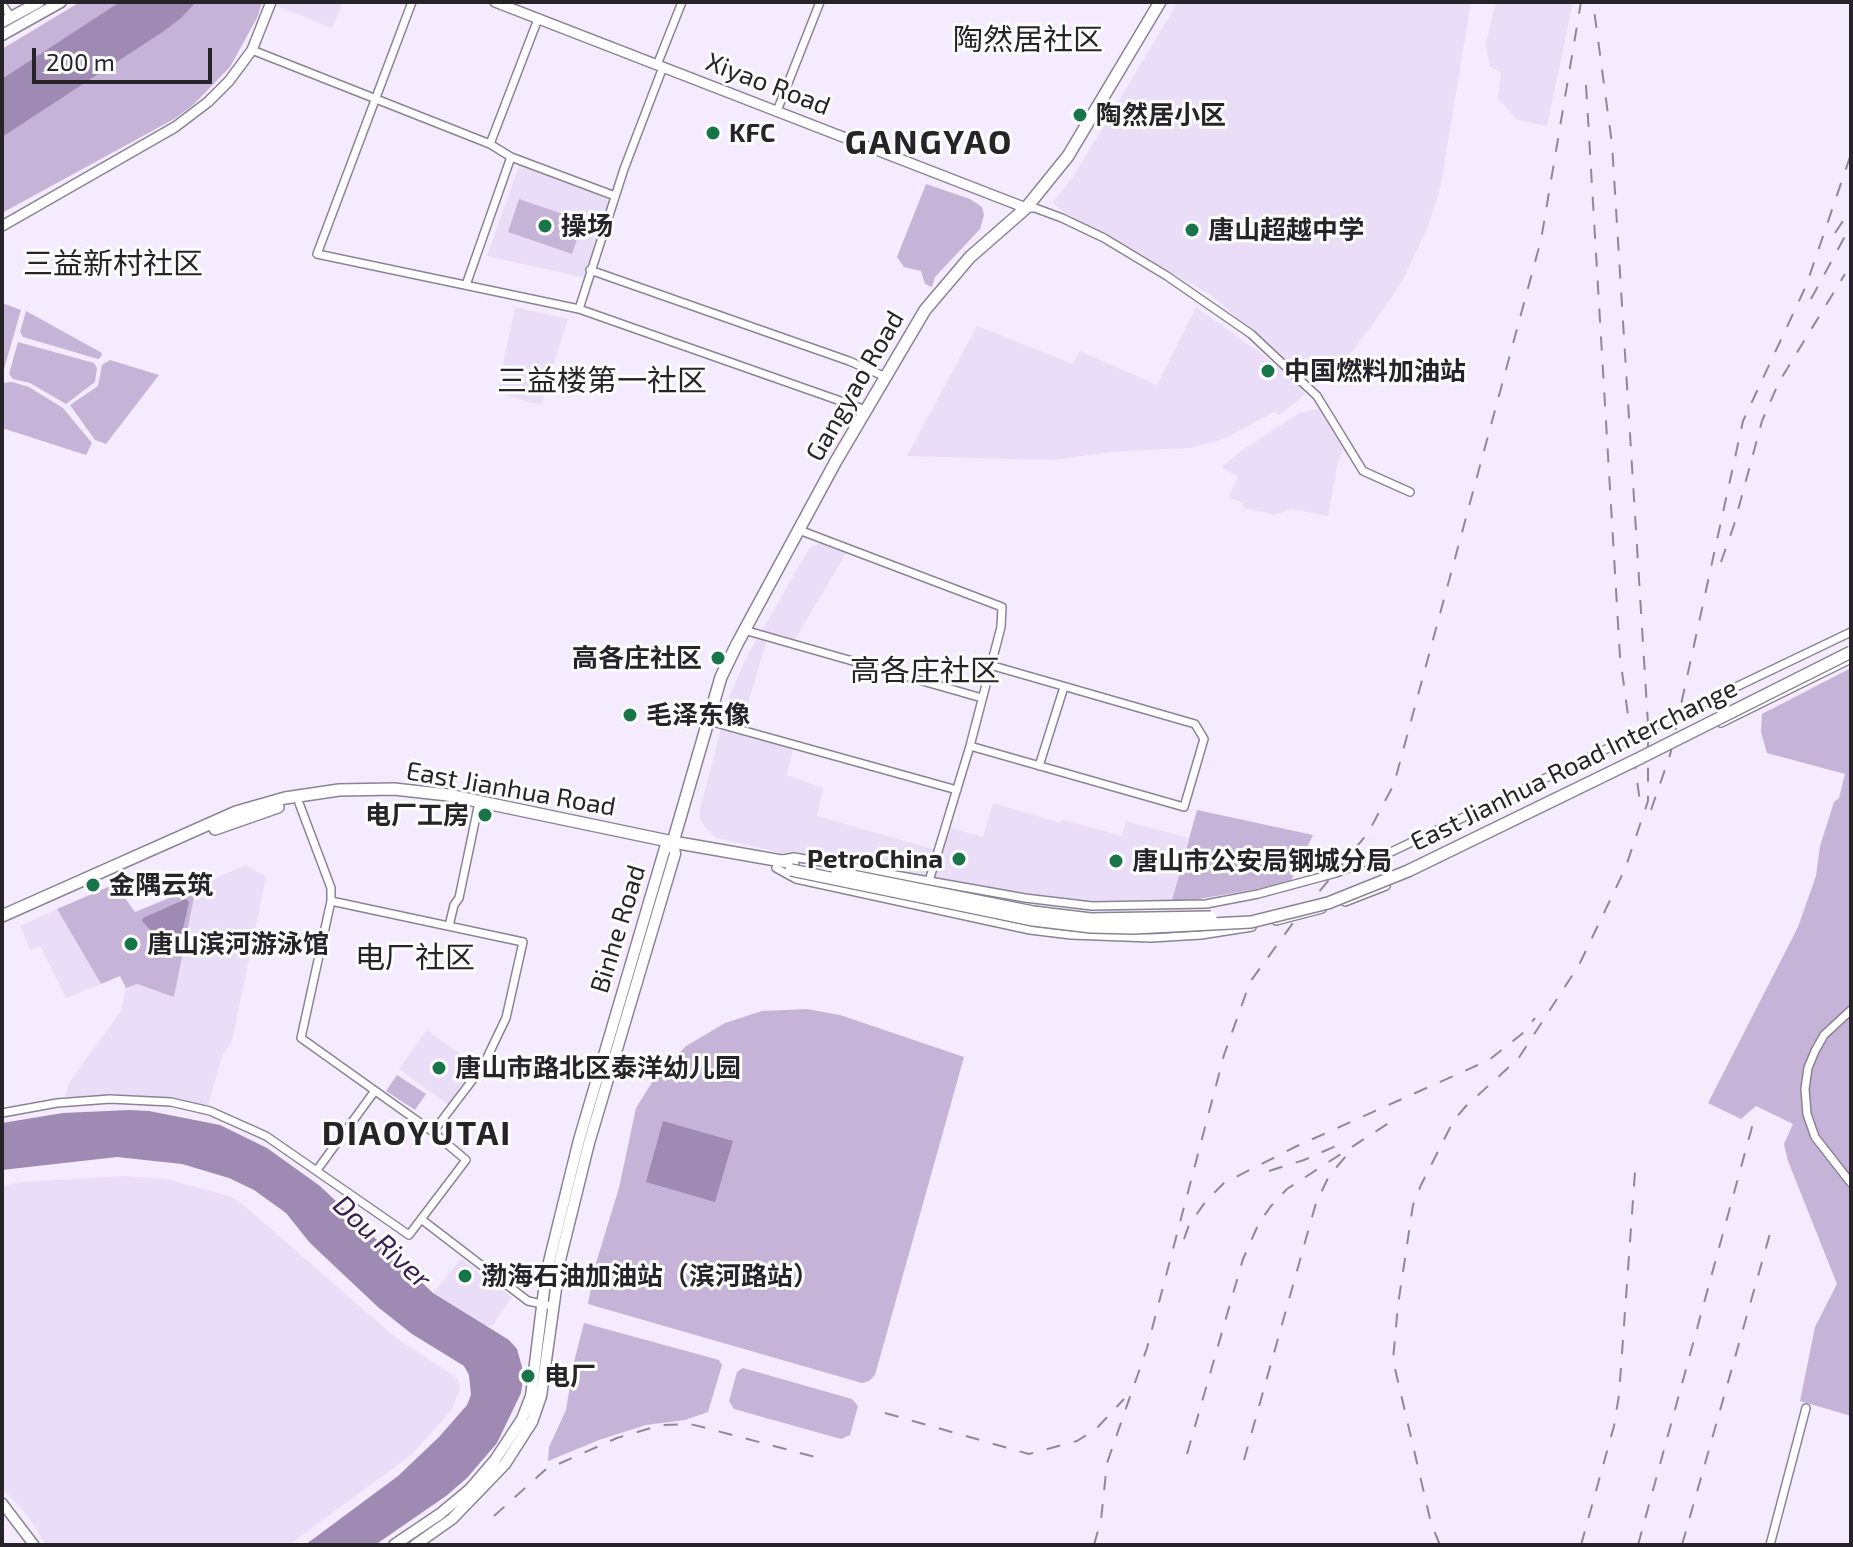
<!DOCTYPE html>
<meta charset="utf-8">
<style>
body{margin:0}
#map{position:relative;width:1853px;height:1547px;overflow:hidden;background:#f4ebfe;font-family:"Exo 2",sans-serif}
canvas{display:block}
.frame{position:absolute;inset:0;border:4px solid #262329;pointer-events:none}
.scale{position:absolute;left:32px;top:48px;width:180px;height:36px;box-sizing:border-box;border:4px solid #262329;border-top:0;padding-left:10px;font-size:24px;line-height:28px;white-space:nowrap;color:#262329;-webkit-text-stroke:6px #fdfdfd;paint-order:stroke}
</style>
<div id="map">
<canvas width="1853" height="1547"></canvas>
<div class="frame"></div>
<div class="scale">200 m</div>
</div>
<script>
const ctx = document.querySelector('canvas').getContext('2d');
ctx.lineJoin = 'round';
function fillPath(path, color) { ctx.fillStyle = color; ctx.fill(path, 'evenodd'); }
const shape = rows => new Path2D(rows.map(r => 'M' + r).join(''));
function stroke(path, color, width, dash) { ctx.strokeStyle = color; ctx.lineWidth = width; ctx.lineCap = dash ? 'butt' : 'round'; ctx.setLineDash(dash || []); ctx.stroke(path); }
function label(font, color, halo, rows, align = 'center') {
  ctx.font = font + ' "Exo 2","Noto Sans SC",sans-serif'; ctx.lineWidth = 6; ctx.setLineDash([]); ctx.textBaseline = 'middle'; ctx.strokeStyle = halo; ctx.fillStyle = color; for (const [text, x, y, turn = 0] of rows) {
    ctx.save(); ctx.translate(x, y); ctx.rotate((+turn || 0) * Math.PI / 180); ctx.textAlign = isNaN(turn) ? turn : align; if (halo) ctx.strokeText(text, 0, 0); ctx.fillText(text, 0, 0); ctx.restore();
  }
}
fillPath(shape([
 [279,2,343,2,332,28,277,6],
 [1178,2,1471,2,1440,189,1427,229,1401,283,1377,318,1351,353,1316,387,1211,295,1059,209,1053,202,1073,177],
 [1496,2,1573,2,1547,126,1518,120,1498,99,1501,73,1489,66,1486,43],
 [520,163,608,199,610,205,586,278,487,256],
 [515,307,568,319,541,405,497,393],
 [1196,307,1263,355,1302,387,1305,394,1280,415,1274,412,1224,439,1191,448,1121,451,1052,460,907,456,977,326,1073,364,1080,351,1157,385],
 [1321,408,1344,449,1338,461,1328,516,1291,509,1275,515,1244,508,1242,502,1228,498,1238,477,1222,467,1241,451,1299,413],
 [821,543,846,553,793,643,768,636,739,733,793,748,787,775,823,788,817,816,936,850,927,878,796,852,786,854,717,838,705,827,700,819,700,809,730,695,746,658,810,547],
 [993,803,1061,823,1063,820,1122,836,1126,821,1188,838,1171,904,1103,903,1043,899,934,880,951,828,983,837],
 [246,865,266,877,232,1041,222,1056,208,1106,153,1097,65,1100,68,1084,121,1011,126,988,137,984,174,997,196,887],
 [57,909,101,984,66,998,40,946,31,950,20,926],
 [427,1030,478,1067,450,1106,399,1069],
 [123,1176,166,1179,229,1196,240,1202,395,1337,457,1378,460,1389,451,1411,411,1455,289,1545,46,1545,28,1516,2,1488,2,1186,23,1182],
 [461,1259,512,1297,492,1326,482,1324,433,1293]
]), '#eaddf7');
fillPath(shape([
 [80,2,262,2,258,16,230,67,193,105,174,119,2,213,2,49],
 [926,184,970,199,982,207,984,215,980,229,935,277,932,287,925,284,921,271,904,267,897,257],
 [519,199,583,221,572,254,508,232],
 [2,303,21,310,2,376],
 [26,311,102,353,101,357,98,359,23,337,20,332],
 [18,342,94,363,97,368,95,382,66,404,30,383,13,379,9,374],
 [110,360,159,375,106,444,95,440,70,405,98,386,102,365],
 [12,382,29,387,63,408,92,443,86,455,2,428,2,383],
 [1851,668,1851,1416,1800,1401,1815,1327,1837,1284,1788,1161,1784,1144,1793,1124,1756,1106,1741,1119,1708,1103,1798,927,1816,876,1820,846,1834,802,1839,798,1845,774,1767,753,1761,732,1762,714],
 [1197,810,1313,835,1290,883,1171,904],
 [115,884,135,912,196,887,174,997,137,984,126,988,120,976,101,984,57,909],
 [807,1009,840,1015,964,1057,875,1375,869,1381,862,1383,588,1304,596,1263,619,1188,636,1108,654,1079,686,1046,725,1023,762,1011],
 [397,1075,426,1094,415,1110,386,1091],
 [584,1323,719,1360,722,1365,708,1412,685,1420,646,1425,599,1440,548,1461,549,1447,566,1410,574,1362],
 [743,1368,852,1399,858,1406,850,1435,841,1439,734,1409,729,1401,737,1372]
]), '#c6b4d8');
fillPath(shape([
 [120,2,196,2,181,18,164,31,2,137,2,79],
 [186,899,189,902,181,937,163,944,142,921,143,918],
 [129,1110,149,1111,220,1125,267,1148,320,1186,433,1293,509,1340,517,1349,524,1374,521,1393,497,1443,467,1478,446,1496,375,1545,305,1545,398,1476,439,1437,467,1405,471,1395,469,1375,464,1366,412,1334,379,1308,310,1243,286,1213,254,1190,229,1178,182,1164,117,1157,2,1170,2,1123,63,1113],
 [663,1121,733,1141,715,1202,646,1182]
]), '#9e8ab2');
const minor = shape([
 [412,2,317,254,579,309,866,410],
 [2,4,11,17],
 [252,50,490,144,511,157,466,285],
 [657,65,682,2],
 [777,111,820,2],
 [490,144,538,19],
 [511,157,615,196],
 [1026,208,1035,208,1062,218,1104,238,1167,276,1251,334,1317,396,1363,471,1410,492],
 [590,270,849,361,886,377],
 [579,309,624,169,663,67],
 [799,530,1002,607,1001,627,970,746,929,881],
 [744,630,982,698],
 [709,721,957,790],
 [1721,723,1851,659],
 [970,746,1184,807,1204,739,1195,724,990,665],
 [1039,766,1064,687],
 [299,803,331,888,331,901,301,1038,433,1132,483,1066,506,1018,523,942,331,901],
 [783,859,794,857,1025,898,1092,906,1206,904,1258,894,1336,873,1391,852,1851,632],
 [776,868,796,879,1030,930,1071,935,1151,938,1201,935,1252,927],
 [1345,902,1386,886],
 [1276,921,1322,909],
 [449,926,454,905,459,898,478,807],
 [1851,1010,1824,1035,1815,1051,1808,1068,1805,1089,1807,1114,1815,1137,1851,1183],
 [2,1113,57,1103,110,1099,171,1102,210,1111,266,1136,409,1235,466,1160,433,1132],
 [317,1170,374,1092],
 [421,1219,528,1301,547,1305],
 [1770,1545,1806,1408]
]);
const tertiary = shape([
 [495,2,1026,208],
 [2,226,175,127,208,102,229,81,252,50,271,2],
 [2,1503,34,1545]
]);
const secondary = shape([
 [2,22,39,2],
 [2,35,61,2],
 [394,1545,440,1514,470,1489,495,1460,522,1419,531,1396,546,1274,579,1140,665,848,673,842,675,854,589,1143,560,1260,541,1396,532,1422,505,1464,452,1519,415,1545]
]);
const primary = shape([
 [215,829,278,807],
 [673,842,721,677,737,644,836,461,925,310,970,257,1026,208,1068,156,1160,2],
 [2,916,236,812,285,798,339,790,394,789,448,795,673,842,793,863]
]);
stroke(minor, '#8b8394', 10);
stroke(tertiary, '#8b8394', 12);
stroke(secondary, '#8b8394', 13);
stroke(primary, '#8b8394', 14);
stroke(minor, '#fff', 7);
stroke(tertiary, '#fff', 9);
stroke(secondary, '#fff', 10);
stroke(primary, '#fff', 11);
stroke(shape([
 [1586,85,1620,657,1640,802],
 [1835,233,1851,209],
 [1811,299,1851,225],
 [1721,562,1734,525,1762,421,1779,382,1845,274],
 [1651,810,1670,755,1743,421,1806,286,1851,154],
 [1269,1171,1304,1160,1336,1146],
 [1184,1239,1189,1225,1206,1201,1224,1183,1297,1146,1489,1060,1523,1033,1535,1018],
 [885,1413,1029,1454,1077,1441,1096,1429,1124,1399],
 [1187,1454,1243,1259,1259,1223,1271,1206,1287,1189,1398,1117],
 [1244,1460,1316,1203,1329,1176,1346,1156],
 [494,1516,545,1470,617,1438,661,1425,690,1424,706,1428,819,1458],
 [1094,1545,1101,1520,1107,1463,1147,1348,1224,1055,1250,982,1293,923,1368,833,1394,784,1541,240,1581,2],
 [1440,1545,1431,1523,1393,1360,1398,1305,1413,1205,1421,1185,1454,1120,1466,1106,1518,1059,1579,965,1625,869,1648,801,1648,724,1612,144,1593,2],
 [1581,1545,1614,1426,1619,1395,1635,1172],
 [1638,1545,1755,1116],
 [1682,1545,1773,1223]
]), '#8f8996', 2, [14, 14]);
const primaryBridge = shape([
 [791,870,1033,920,1091,927,1133,928,1251,922,1328,903,1408,871,1638,759,1851,652],
 [837,873,1033,912,1091,919,1211,917]
]);
stroke(primaryBridge, '#8b8394', 14, []);
stroke(primaryBridge, '#fff', 11);
for (const [x, y, r, color] of [
 [1080,115,8,"#18754a"],
 [713,133,8,"#18754a"],
 [545,226,8,"#18754a"],
 [1192,230,8,"#18754a"],
 [1268,371,8,"#18754a"],
 [718,658,8,"#18754a"],
 [630,715,8,"#18754a"],
 [485,815,8,"#18754a"],
 [959,859,8,"#18754a"],
 [1116,861,8,"#18754a"],
 [93,885,8,"#18754a"],
 [131,944,8,"#18754a"],
 [439,1068,8,"#18754a"],
 [465,1276,8,"#18754a"],
 [528,1376,8,"#18754a"]
]) { const dot = new Path2D(); dot.arc(x, y, r, 0, 2 * Math.PI); ctx.fillStyle = color; ctx.fill(dot); stroke(dot, '#fdfdfd', 3); }
label('26px', '#262329', '#fdfdfd', [
 ["Xiyao Road",768,84,21],
 ["Gangyao Road",855,386,-60],
 ["East Jianhua Road Interchange",1574,765,-26],
 ["East Jianhua Road",511,789,10],
 ["Binhe Road",618,929,-73]
]);
label('bold 26px', '#262329', '#fdfdfd', [
 ["陶然居小区",1096,115],
 ["KFC",729,133],
 ["操场",561,226],
 ["唐山超越中学",1208,230],
 ["中国燃料加油站",1284,371],
 ["高各庄社区",702,658,"right"],
 ["毛泽东像",646,715],
 ["电厂工房",469,815,"right"],
 ["PetroChina",943,859,"right"],
 ["唐山市公安局钢城分局",1132,861],
 ["金隅云筑",109,885],
 ["唐山滨河游泳馆",147,944],
 ["唐山市路北区泰洋幼儿园",455,1068],
 ["渤海石油加油站（滨河路站）",481,1276],
 ["电厂",544,1376]
], 'left');
label('italic 28px', '#391c50', '#fdfdfd', [
 ["Dou River",382,1242,43]
]);
label('30px', '#262329', '#fdfdfd', [
 ["陶然居社区",1028,40],
 ["三益新村社区",113,264],
 ["三益楼第一社区",602,381],
 ["高各庄社区",925,671],
 ["电厂社区",415,958]
]);
ctx.letterSpacing = '2px';
label('bold 34px', '#262329', '#fdfdfd', [
 ["GANGYAO",929,143],
 ["DIAOYUTAI",417,1134]
]);
ctx.letterSpacing = '0px';
</script>
